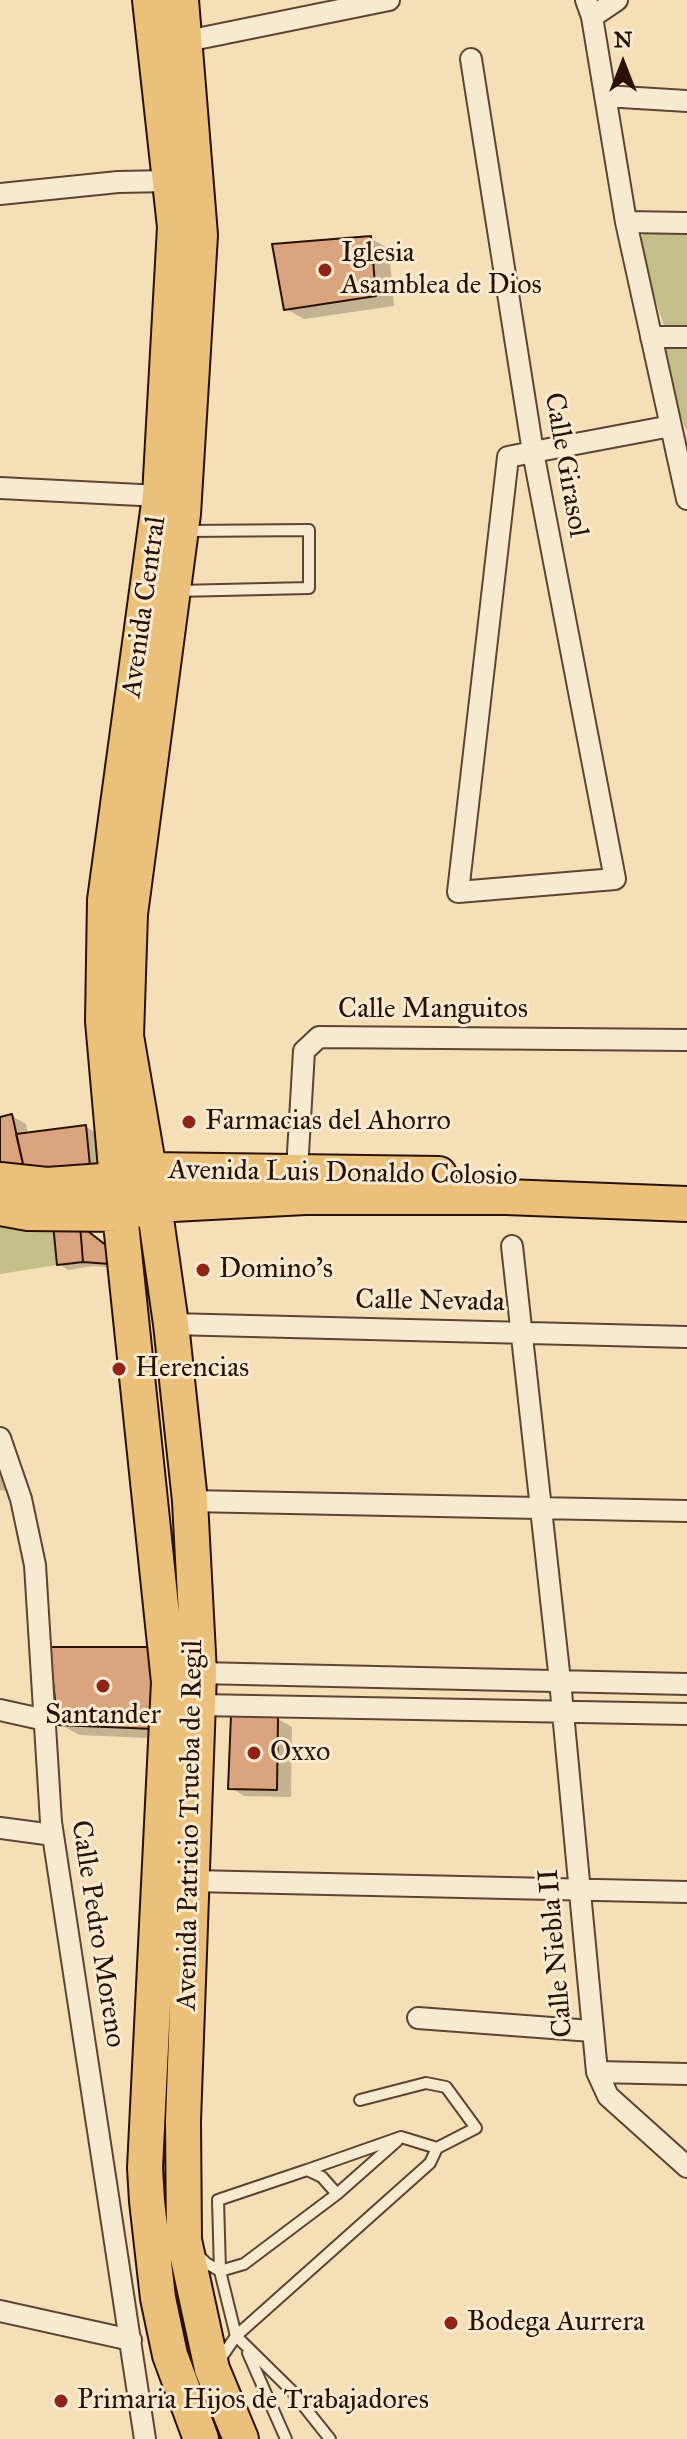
<!DOCTYPE html>
<style>
body{margin:0}
#map{position:relative;width:687px;height:2439px;overflow:hidden;background:#f5dfb6;font-family:"IM FELL Great Primer",serif}
canvas{display:block}
.north{position:absolute;left:583px;top:24px;width:80px;height:80px;-webkit-text-stroke:6px #f8ead0;paint-order:stroke;rotate:0deg;font-size:22px;font-weight:700;line-height:32px;text-align:center;color:#2a1106}
.north::after{content:'';display:block;margin:auto;width:28px;height:36px;background:#2a1106;clip-path:polygon(50% 0,100% 100%,50% 72%,0 100%)}
</style>
<div id="map">
<canvas width="687" height="2439"></canvas>
<div class="north">N</div>
</div>
<script>
const ctx = document.querySelector('canvas').getContext('2d');
ctx.lineJoin = 'round';
function fillPath(path, color) { ctx.fillStyle = color; ctx.fill(path, 'evenodd'); }
const shape = rows => new Path2D(rows.map(r => 'M' + r).join(''));
function stroke(path, color, width, dash) { ctx.strokeStyle = color; ctx.lineWidth = width; ctx.lineCap = dash ? 'butt' : 'round'; ctx.setLineDash(dash || []); ctx.stroke(path); }
function label(font, color, halo, rows, align = 'center') {
  ctx.font = font + ' "IM FELL Great Primer",serif'; ctx.lineWidth = 6; ctx.setLineDash([]); ctx.textBaseline = 'middle'; ctx.strokeStyle = halo; ctx.fillStyle = color; for (const [text, x, y, turn = 0] of rows) {
    ctx.save(); ctx.translate(x, y); ctx.rotate((+turn || 0) * Math.PI / 180); ctx.textAlign = isNaN(turn) ? turn : align; if (halo) ctx.strokeText(text, 0, 0); ctx.fillText(text, 0, 0); ctx.restore();
  }
}
fillPath(shape([
 [647,222,687,223,687,431,672,400,660,351,668,337,638,250],
 [0,1216,53,1224,57,1265,0,1274]
]), '#c4bf88');
fillPath(shape([
 [370,238,389,249,394,306,304,319,286,309],
 [12,1116,26,1124,28,1135,86,1127,100,1135,104,1183,0,1175,0,1119],
 [80,1227,116,1254,118,1268,93,1266,68,1270,59,1264],
 [0,1437,17,1492,0,1490],
 [151,1649,172,1739,79,1735,60,1724],
 [278,1719,292,1727,291,1797,244,1796,230,1787]
]), '#0003');
const building = shape([
 [371,236,376,296,284,310,272,244,371,236],
 [12,1114,25,1173,0,1173,0,1117,12,1114],
 [86,1125,91,1176,25,1173,16,1134,86,1125],
 [53,1224,80,1225,83,1262,57,1265,53,1224],
 [80,1225,107,1246,110,1264,83,1262,80,1225],
 [49,1647,152,1647,154,1729,58,1725,49,1647],
 [231,1715,278,1717,277,1790,228,1789,231,1715]
]);
fillPath(building, '#daa57e');
stroke(building, '#2a1106', 2);
const service = shape([
 [177,591,309,588,309,530,187,531],
 [360,2100,426,2083,446,2087,476,2128,437,2148],
 [198,2255,206,2263,220,2271,244,2264,337,2194,397,2141],
 [248,2353,286,2439],
 [219,2361,236,2336,430,2163,437,2148,401,2137,307,2170],
 [330,2439,291,2390,236,2336,220,2271,218,2200,307,2170,322,2177,337,2194]
]);
const minor = shape([
 [586,0,592,17,626,222,687,499],
 [592,17,617,0],
 [177,43,389,0],
 [471,59,533,452,615,879,458,892,508,457,533,452,671,426],
 [605,96,687,101],
 [0,194,118,182,169,181],
 [626,222,687,223],
 [651,337,687,337],
 [0,488,160,496],
 [297,1170,304,1051,319,1037,687,1040],
 [512,1246,560,1681,597,2072,608,2096,687,2167],
 [171,1324,687,1337],
 [0,1438,21,1499,35,1565,51,1822,145,2439],
 [190,1501,687,1511],
 [199,1673,687,1684],
 [199,1705,687,1714],
 [0,1710,45,1720],
 [0,1828,53,1835],
 [192,1881,687,1892],
 [418,2018,592,2031],
 [597,2072,687,2074],
 [0,2311,131,2340]
]);
const primary = shape([
 [150,0,175,227,160,496,105,900,103,1021,120,1214,169,1682,145,2168,147,2201,158,2298,170,2355,201,2439],
 [181,0,200,235,183,514,130,914,126,1036,149,1170,171,1324,190,1501,199,1673,183,2121,184,2240,212,2369,241,2439],
 [0,1180,47,1185,117,1180,149,1170,439,1174],
 [0,1208,28,1213,120,1214,154,1205,305,1197,506,1197,687,1204]
]);
stroke(service, '#5d4432', 14);
stroke(minor, '#5d4432', 24);
stroke(primary, '#2a1106', 38);
stroke(service, '#f8ead0', 10);
stroke(minor, '#f8ead0', 20);
stroke(primary, '#eac07b', 34);
for (const [x, y, r, color] of [
 [325,270,8,"#8f2418"],
 [189,1122,8,"#8f2418"],
 [203,1270,8,"#8f2418"],
 [119,1369,8,"#8f2418"],
 [103,1686,8,"#8f2418"],
 [254,1753,8,"#8f2418"],
 [451,2323,8,"#8f2418"],
 [61,2401,8,"#8f2418"]
]) { const dot = new Path2D(); dot.arc(x, y, r, 0, 2 * Math.PI); ctx.fillStyle = color; ctx.fill(dot); stroke(dot, '#f8ead0', 3); }
label('28px', '#2a1106', '#f8ead0', [
 ["Iglesia",341,254],
 ["Asamblea de Dios",341,286],
 ["Farmacias del Ahorro",205,1122],
 ["Domino's",219,1270],
 ["Herencias",135,1369],
 ["Santander",103,1716,"center"],
 ["Oxxo",270,1753],
 ["Bodega Aurrera",467,2323],
 ["Primaria Hijos de Trabajadores",77,2401]
], 'left');
label('28px', '#2a1106', '#f8ead0', [
 ["Calle Girasol",565,465,80],
 ["Avenida Central",145,607,-82],
 ["Calle Manguitos",433,1010],
 ["Avenida Luis Donaldo Colosio",343,1174,1],
 ["Calle Nevada",430,1302,1],
 ["Avenida Patricio Trueba de Regil",191,1825,-89],
 ["Calle Pedro Moreno",97,1934,81],
 ["Calle Niebla II",557,1953,-95]
]);
</script>
